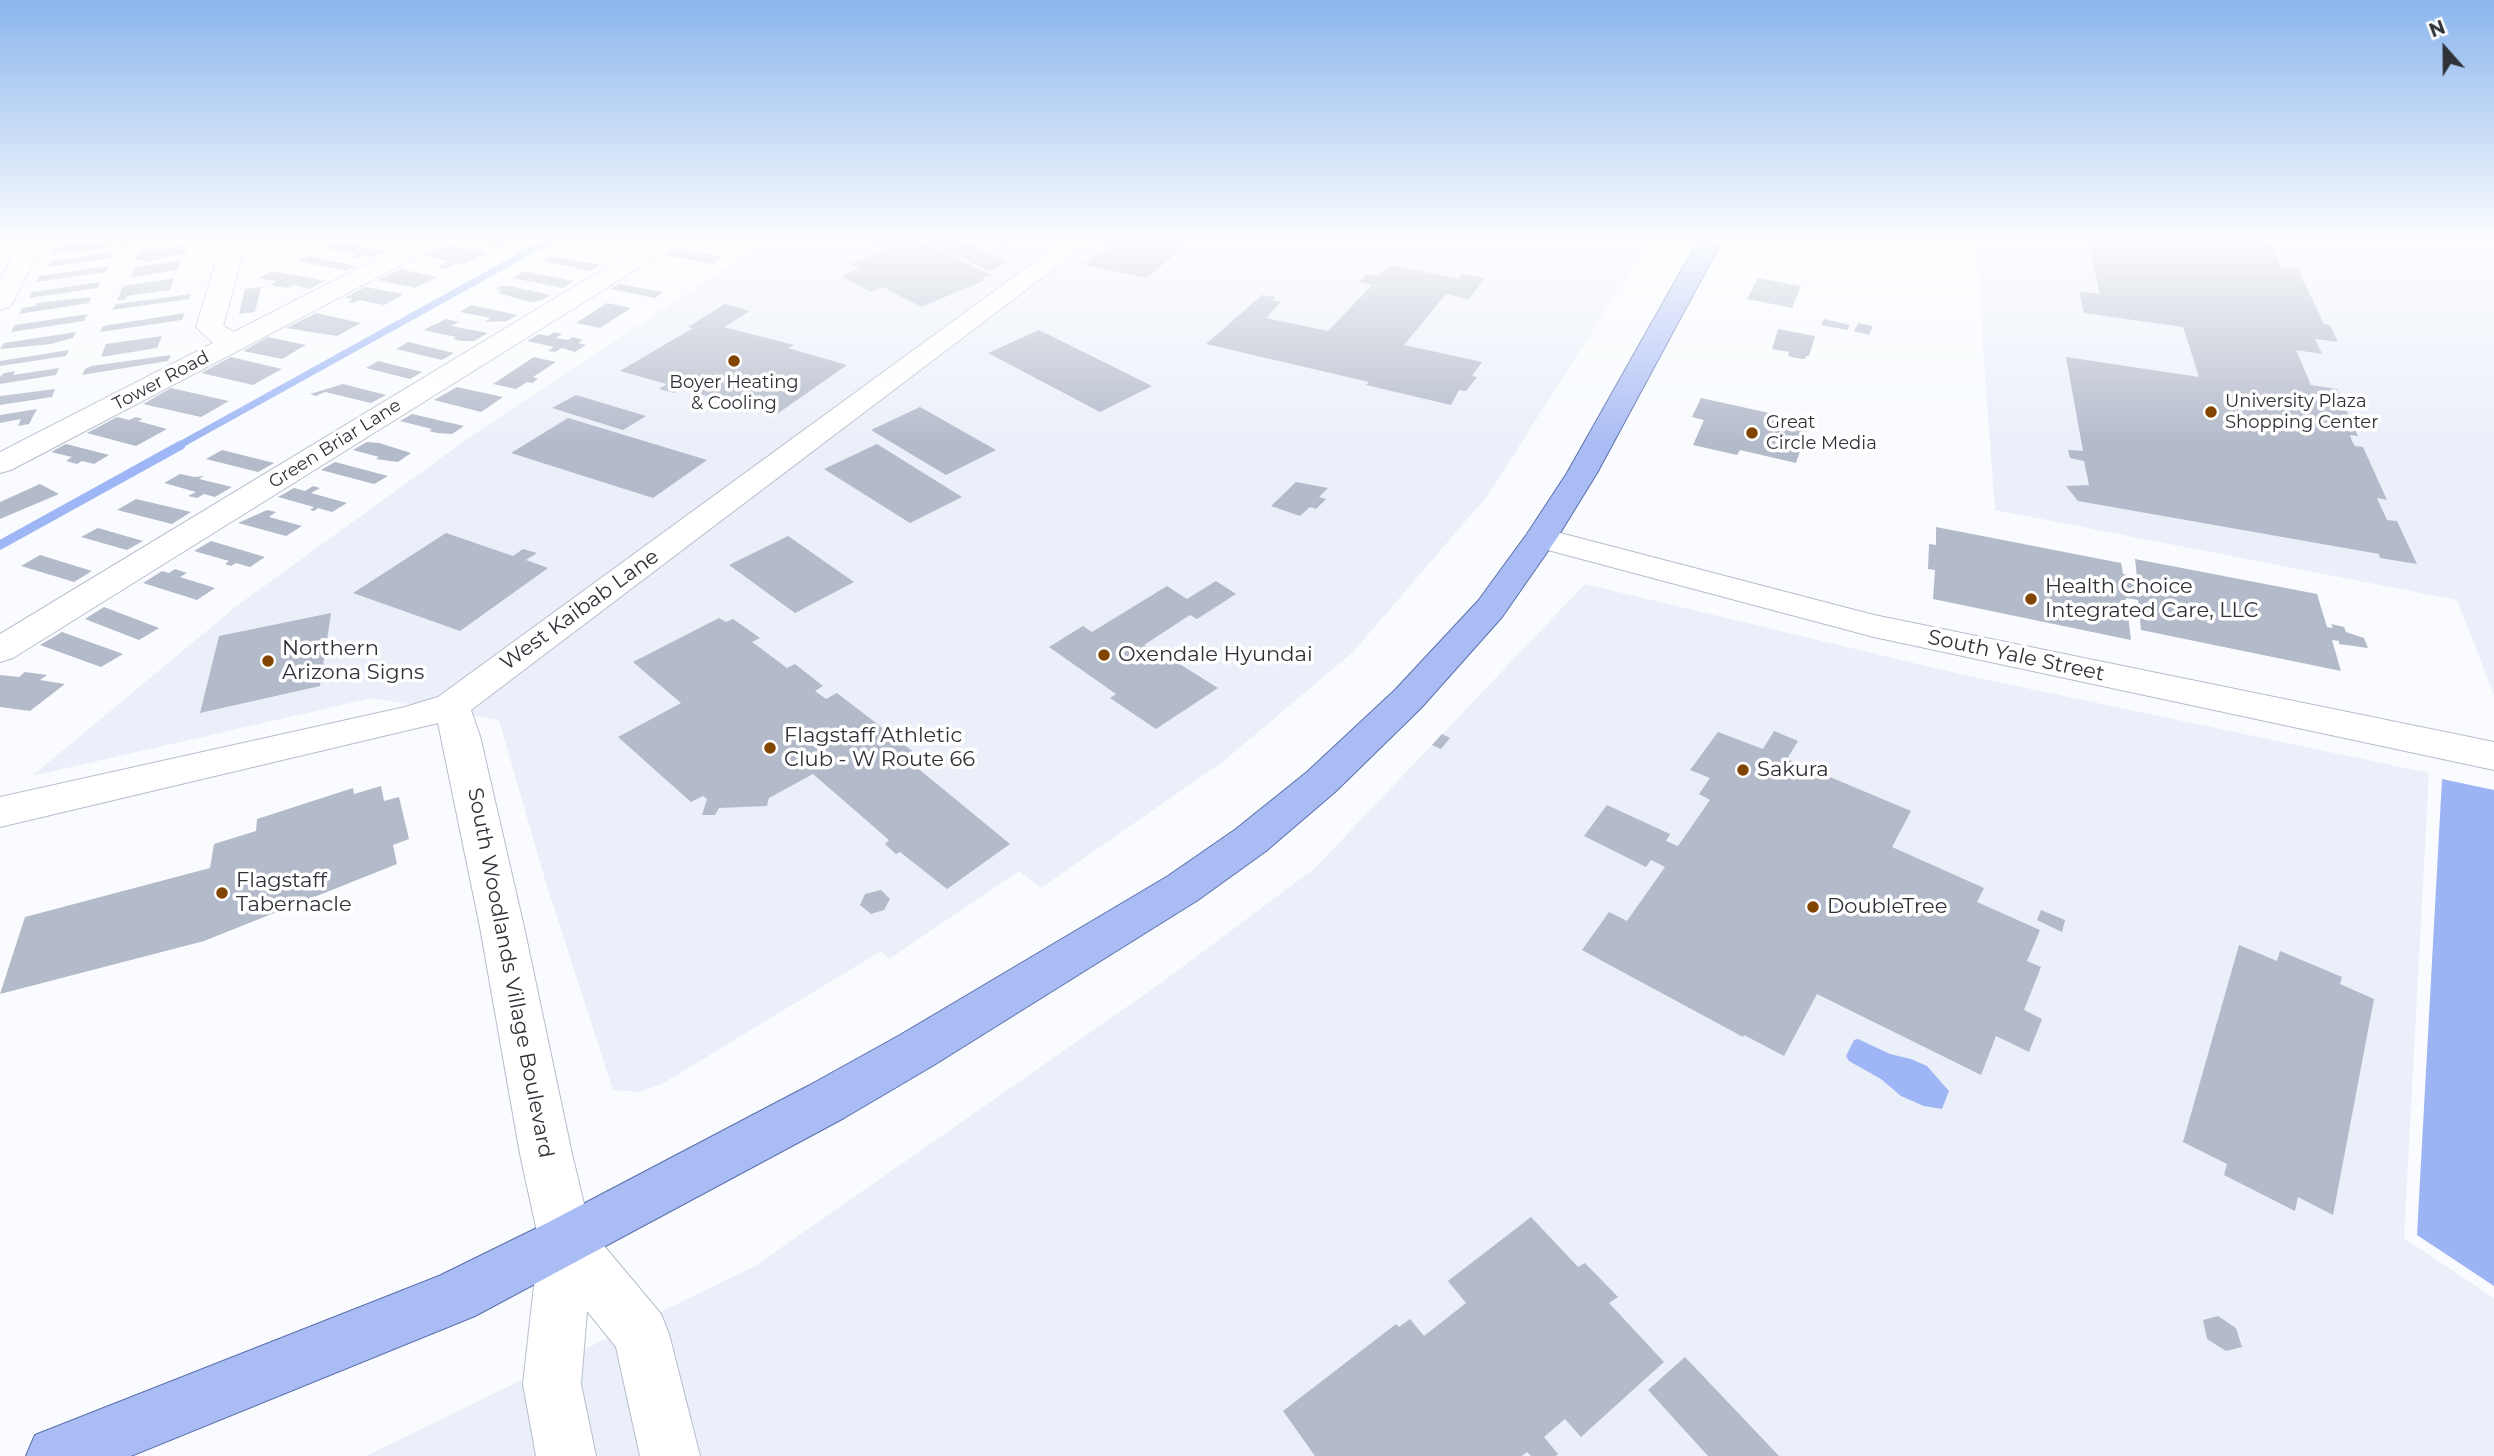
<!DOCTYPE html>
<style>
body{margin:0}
#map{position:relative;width:2494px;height:1456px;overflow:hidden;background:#f9fbfe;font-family:Montserrat,sans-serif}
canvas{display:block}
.north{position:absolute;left:2410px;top:14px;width:70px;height:70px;-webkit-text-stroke:5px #fff;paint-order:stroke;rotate:339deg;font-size:19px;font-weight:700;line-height:28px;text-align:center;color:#2f3238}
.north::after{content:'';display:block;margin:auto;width:24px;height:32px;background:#2f3238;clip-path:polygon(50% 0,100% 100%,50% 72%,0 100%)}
</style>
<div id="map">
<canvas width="2494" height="1456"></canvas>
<div class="north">N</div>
</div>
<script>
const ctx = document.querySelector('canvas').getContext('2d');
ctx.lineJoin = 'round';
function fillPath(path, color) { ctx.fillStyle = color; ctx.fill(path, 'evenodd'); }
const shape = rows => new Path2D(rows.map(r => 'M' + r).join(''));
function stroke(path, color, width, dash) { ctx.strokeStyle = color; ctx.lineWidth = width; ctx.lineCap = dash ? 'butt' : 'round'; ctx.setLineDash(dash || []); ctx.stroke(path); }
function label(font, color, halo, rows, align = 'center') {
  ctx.font = font + ' Montserrat,sans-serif'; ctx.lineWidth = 7; ctx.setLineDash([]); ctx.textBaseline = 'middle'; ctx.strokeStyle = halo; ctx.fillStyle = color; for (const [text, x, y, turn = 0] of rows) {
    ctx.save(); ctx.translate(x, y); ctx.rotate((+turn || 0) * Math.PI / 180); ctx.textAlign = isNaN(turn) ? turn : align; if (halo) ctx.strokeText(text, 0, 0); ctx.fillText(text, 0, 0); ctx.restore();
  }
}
fillPath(shape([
 [769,239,1651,239,1488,495,1353,652,1225,760,1041,888,1019,871,889,959,881,951,662,1084,639,1092,613,1090,546,883,499,720,372,698,32,776,238,605,470,437],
 [1975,239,2494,239,2494,695,2457,600,1995,510],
 [1585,584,1955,673,2429,773,2404,1238,2494,1298,2494,1456,366,1456,755,1266,1161,983,1315,868]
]), '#ebeff9');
fillPath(shape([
 [2442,779,2494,790,2494,1286,2417,1235]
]), '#9cb4f3');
fillPath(shape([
 [1858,1039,1890,1054,1911,1059,1927,1066,1949,1091,1942,1109,1924,1106,1901,1096,1881,1079,1849,1061,1846,1056,1854,1040]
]), '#9eb6f5');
stroke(shape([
 [178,446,548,241]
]), '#9eb6f5', 7);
stroke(shape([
 [0,545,181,445]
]), '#9eb6f5', 9);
fillPath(shape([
 [127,239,126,247,119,248,121,244,108,245,106,248,49,253,53,248,72,244],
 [503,239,514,241,500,248,465,240],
 [865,239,918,239,990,275,982,278,986,280,921,307,883,287,871,292,841,276,860,269,849,264,887,250],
 [922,239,957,239,1008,262,989,271],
 [987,239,1022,239,1003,246],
 [1117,239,1193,239,1147,278,1083,265],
 [2087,239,2268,239,2281,267,2298,269,2324,324,2330,325,2338,342,2315,339,2322,354,2296,350,2311,385,2337,389,2358,436,2350,435,2352,441,2355,446,2363,447,2387,500,2377,498,2381,507,2387,520,2397,521,2417,564,2380,558,2379,554,2078,501,2066,486,2089,485,2084,461,2070,458,2068,450,2083,451,2066,357,2199,377,2183,327,2084,313,2079,291,2100,294],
 [333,242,360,244,355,246,384,251,373,257,363,256,357,258,352,257,358,254,322,248],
 [189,245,184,254,143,262,145,259,134,261,139,251],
 [447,245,486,253,464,264,457,263,446,269,437,267,449,261,425,256],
 [676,248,723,257,712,264,665,255],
 [115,252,112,258,48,267,51,261],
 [310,256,356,266,345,271,299,261],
 [550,257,559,257,601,265,591,271,542,261],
 [182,260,178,270,131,277,135,267],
 [1390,265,1458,279,1462,274,1485,278,1469,299,1446,294,1404,345,1482,362,1472,376,1477,377,1466,391,1459,390,1451,405,1366,385,1369,382,1206,344,1262,295,1275,297,1272,300,1281,302,1266,318,1328,331,1372,285,1359,282,1367,274,1379,276],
 [109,266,106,272,36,282,39,276],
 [400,269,437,277,415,288,378,280],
 [273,271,325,281,310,289,293,285,287,288,270,285,276,281,259,278],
 [524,271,574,281,563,288,512,278],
 [174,278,170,290,127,296,126,299,117,301,123,286],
 [1758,278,1801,286,1792,308,1747,299],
 [100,282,98,288,29,298,32,292],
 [619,284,663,292,655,298,610,289],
 [500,286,509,286,551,295,540,301,530,302,498,293,502,290,496,289],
 [261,287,255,312,239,314,245,289],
 [365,287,404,294,384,305,359,300,354,303,348,302,353,299,344,298],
 [191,294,189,299,112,310,116,304],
 [92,297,89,303,19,314,22,308,35,306,37,303],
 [607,303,631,308,600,328,576,323],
 [725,304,750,311,724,327,794,345,788,348,847,365,777,414,680,389,674,393,659,389,667,384,620,371,693,328,688,327],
 [471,305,518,315,507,321,484,322,491,318,460,312],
 [185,313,182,320,100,332,103,326],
 [316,313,361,323,337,336,286,328],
 [88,314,84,321,11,332,15,325],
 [446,319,459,322,451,326,488,333,474,341,461,341,453,339,456,337,423,330],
 [1824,319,1850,325,1847,330,1821,325],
 [1858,323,1873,326,1869,335,1854,331],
 [1778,329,1815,336,1809,356,1806,356,1805,359,1796,358,1788,356,1789,352,1772,349],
 [1039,330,1152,386,1100,412,988,353],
 [76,332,73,338,51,344,0,349,4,343],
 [554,332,562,334,556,338,568,340,573,337,583,340,578,343,586,345,575,352,562,348,555,352,548,351,554,347,527,341,539,334,548,336],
 [162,336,157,348,101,357,106,344],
 [268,337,306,345,282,359,243,351],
 [408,342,454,353,442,360,396,349],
 [69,350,66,356,0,366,0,361],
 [171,355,168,361,82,375,85,369,91,366],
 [231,357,282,369,253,385,201,373],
 [534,357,556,362,533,377,538,379,532,383,527,382,516,389,493,384],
 [378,361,422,372,410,379,366,368],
 [59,368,56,375,0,384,0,377,4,373,15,371,13,375],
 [343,384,386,395,371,403,325,392,316,396,310,394],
 [457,387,503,397,481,412,434,400],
 [171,388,229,401,201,417,143,404],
 [55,389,52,397,0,405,0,396],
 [576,395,646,416,623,430,552,408],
 [1701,398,1810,422,1796,463,1740,450,1737,455,1693,445,1704,420,1692,417],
 [920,407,996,450,946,475,871,430],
 [37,409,29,424,18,426,21,419,0,423,0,415],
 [412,414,464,426,452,434,437,433,429,431,432,429,400,421],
 [117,417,129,420,136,417,143,419,138,421,167,429,136,446,87,433],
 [568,418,707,460,653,498,511,453],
 [367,442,379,443,411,453,398,462,376,459,379,457,353,450],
 [66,444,109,455,94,464,82,461,77,464,66,461,72,457,51,452],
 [877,444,962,497,910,523,824,469],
 [222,450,274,463,258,472,206,459],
 [335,462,388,476,374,484,321,470],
 [180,474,194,477,204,476,199,479,232,487,215,497,204,494,197,498,188,496,196,492,164,483],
 [1296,482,1328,488,1319,497,1326,499,1316,509,1310,507,1300,516,1271,506],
 [40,484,59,494,0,519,0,502],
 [313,486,320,488,311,493,347,503,332,512,318,508,314,511,310,510,314,507,278,497,294,488,305,491],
 [136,499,191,512,172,524,117,510],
 [267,510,276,512,269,517,302,526,286,536,238,523],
 [1936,527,2121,563,2123,574,2137,577,2135,559,2317,594,2327,627,2333,628,2331,624,2344,627,2346,632,2364,638,2368,648,2339,644,2339,641,2332,640,2341,671,2141,630,2138,600,2126,598,2131,640,1933,599,1935,570,1928,569,1929,544,1936,545],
 [98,528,143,541,127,550,81,537],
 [446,533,513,556,523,549,537,553,526,560,548,568,460,631,353,593],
 [788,536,854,582,795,613,729,565],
 [211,541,265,557,250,567,236,563,231,566,225,564,229,561,194,551],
 [40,555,92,571,74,582,21,566],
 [175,569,187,573,180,577,215,588,197,600,143,583,162,571,169,573],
 [1216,581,1236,594,1197,619,1190,615,1144,645,1150,649,1144,652,1160,664,1170,658,1218,688,1156,729,1110,698,1116,694,1049,647,1083,626,1092,632,1167,586,1187,599],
 [104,607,159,628,139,640,85,619],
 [331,613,320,686,200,713,219,636],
 [719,618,726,622,733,619,760,638,752,642,787,668,795,664,823,686,815,691,826,699,837,693,924,760,915,766,1010,844,947,889,900,852,896,854,885,844,889,840,813,774,769,798,767,806,719,808,715,815,702,815,707,799,703,796,691,802,618,737,681,703,633,662],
 [62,632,123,654,101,667,40,645],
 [25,672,47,675,40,680,65,684,30,711,0,707,0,675,19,677],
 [1774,731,1798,741,1787,759,1911,811,1892,847,1984,888,1977,902,2040,930,2027,961,2041,967,2024,1010,2042,1019,2029,1052,1996,1036,1981,1075,1817,994,1784,1056,1744,1035,1743,1037,1582,950,1609,912,1627,921,1665,867,1651,860,1646,867,1584,836,1607,805,1670,834,1666,841,1678,846,1710,800,1699,794,1710,778,1690,770,1718,732,1763,749],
 [1442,734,1450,738,1441,749,1432,745],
 [381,786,384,801,399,797,409,839,393,845,397,864,204,941,0,994,25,917,210,868,214,844,256,831,257,819,353,788,354,794],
 [881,890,890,899,884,910,871,914,860,905,865,894],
 [2041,910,2065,920,2062,932,2037,920],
 [2239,945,2277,961,2280,951,2342,977,2340,984,2374,999,2333,1215,2298,1197,2295,1211,2224,1175,2227,1164,2183,1142],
 [1531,1217,1578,1267,1585,1263,1618,1297,1609,1303,1664,1362,1581,1437,1565,1419,1544,1437,1558,1454,1556,1456,1531,1456,1527,1452,1522,1456,1315,1456,1283,1411,1396,1324,1399,1327,1410,1319,1424,1336,1466,1303,1448,1281],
 [2218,1316,2236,1328,2242,1347,2226,1351,2207,1339,2203,1320],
 [1685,1357,1779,1456,1708,1456,1648,1390]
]), '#b3baca');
const minor = shape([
 [22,239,45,240,13,302,9,307,0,310,0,279,22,239],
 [223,239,247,239,223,326,234,332,415,239,445,239,441,244,11,470,0,473,0,452,213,343,196,327,223,239],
 [653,239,681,239,677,244,13,658,0,662,0,634,653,239],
 [1066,239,1093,239,471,710,480,736,524,927,572,1154,593,1241,585,1259,566,1267,547,1259,539,1241,520,1154,480,927,438,723,0,827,0,797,405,707,438,697,1066,239]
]);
const tertiary = shape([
 [1541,528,1874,615,2494,742,2494,770,1874,637,1529,545,1525,538,1529,531,1541,528],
 [566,1215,585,1223,661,1314,669,1334,700,1456,640,1456,616,1347,587,1311,581,1384,596,1456,536,1456,523,1384,539,1241,547,1223,566,1215]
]);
const primary = shape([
 [1699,239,1723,239,1597,473,1557,538,1502,617,1421,708,1335,792,1266,851,1198,900,934,1065,844,1118,475,1316,131,1456,26,1456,35,1435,439,1276,547,1223,808,1086,900,1035,1168,876,1236,829,1307,772,1395,690,1478,601,1527,534,1567,473,1699,239]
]);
stroke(minor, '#b6bdcd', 2);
stroke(tertiary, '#b6bdcd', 2);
stroke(primary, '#5a6fad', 2);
fillPath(minor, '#fff');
fillPath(tertiary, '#fff');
fillPath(primary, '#aabcf4');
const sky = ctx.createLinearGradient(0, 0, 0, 443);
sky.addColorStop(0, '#8ab5ed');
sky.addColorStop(0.54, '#fcfdff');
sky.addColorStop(1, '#fcfdff00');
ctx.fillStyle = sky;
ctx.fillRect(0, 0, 2494, 443);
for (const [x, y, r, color] of [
 [734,361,7,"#824501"],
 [2211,412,7,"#824501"],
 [1752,433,7,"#824501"],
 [2031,599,7,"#824501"],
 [1104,655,7,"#824501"],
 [268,661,7,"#824501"],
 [770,748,7,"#824501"],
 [1743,770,7,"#824501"],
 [222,893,7,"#824501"],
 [1813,907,7,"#824501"]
]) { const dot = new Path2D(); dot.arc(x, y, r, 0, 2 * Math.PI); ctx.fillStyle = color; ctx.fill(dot); stroke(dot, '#fff', 2.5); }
label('18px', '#2f3238', '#fff', [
 ["Tower Road",161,381,-28],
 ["Green Briar Lane",335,444,-32]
]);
label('18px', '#2f3238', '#fff', [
 ["Boyer Heating",734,383,"center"],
 ["& Cooling",734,404,"center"],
 ["University Plaza",2225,402],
 ["Shopping Center",2225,423],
 ["Great",1766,423],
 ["Circle Media",1766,444]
], 'left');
label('21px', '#2f3238', '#fff', [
 ["Health Choice",2045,587],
 ["Integrated Care, LLC",2045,611],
 ["Northern",282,649],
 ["Arizona Signs",282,673],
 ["Oxendale Hyundai",1118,655],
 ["Flagstaff Athletic",784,736],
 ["Club - W Route 66",784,760],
 ["Sakura",1757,770],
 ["Flagstaff",236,881],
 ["Tabernacle",236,905],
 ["DoubleTree",1827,907]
], 'left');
label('21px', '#2f3238', '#fff', [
 ["West Kaibab Lane",580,610,-36],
 ["South Yale Street",2016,656,12],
 ["South Woodlands Village Boulevard",510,973,79]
]);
</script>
